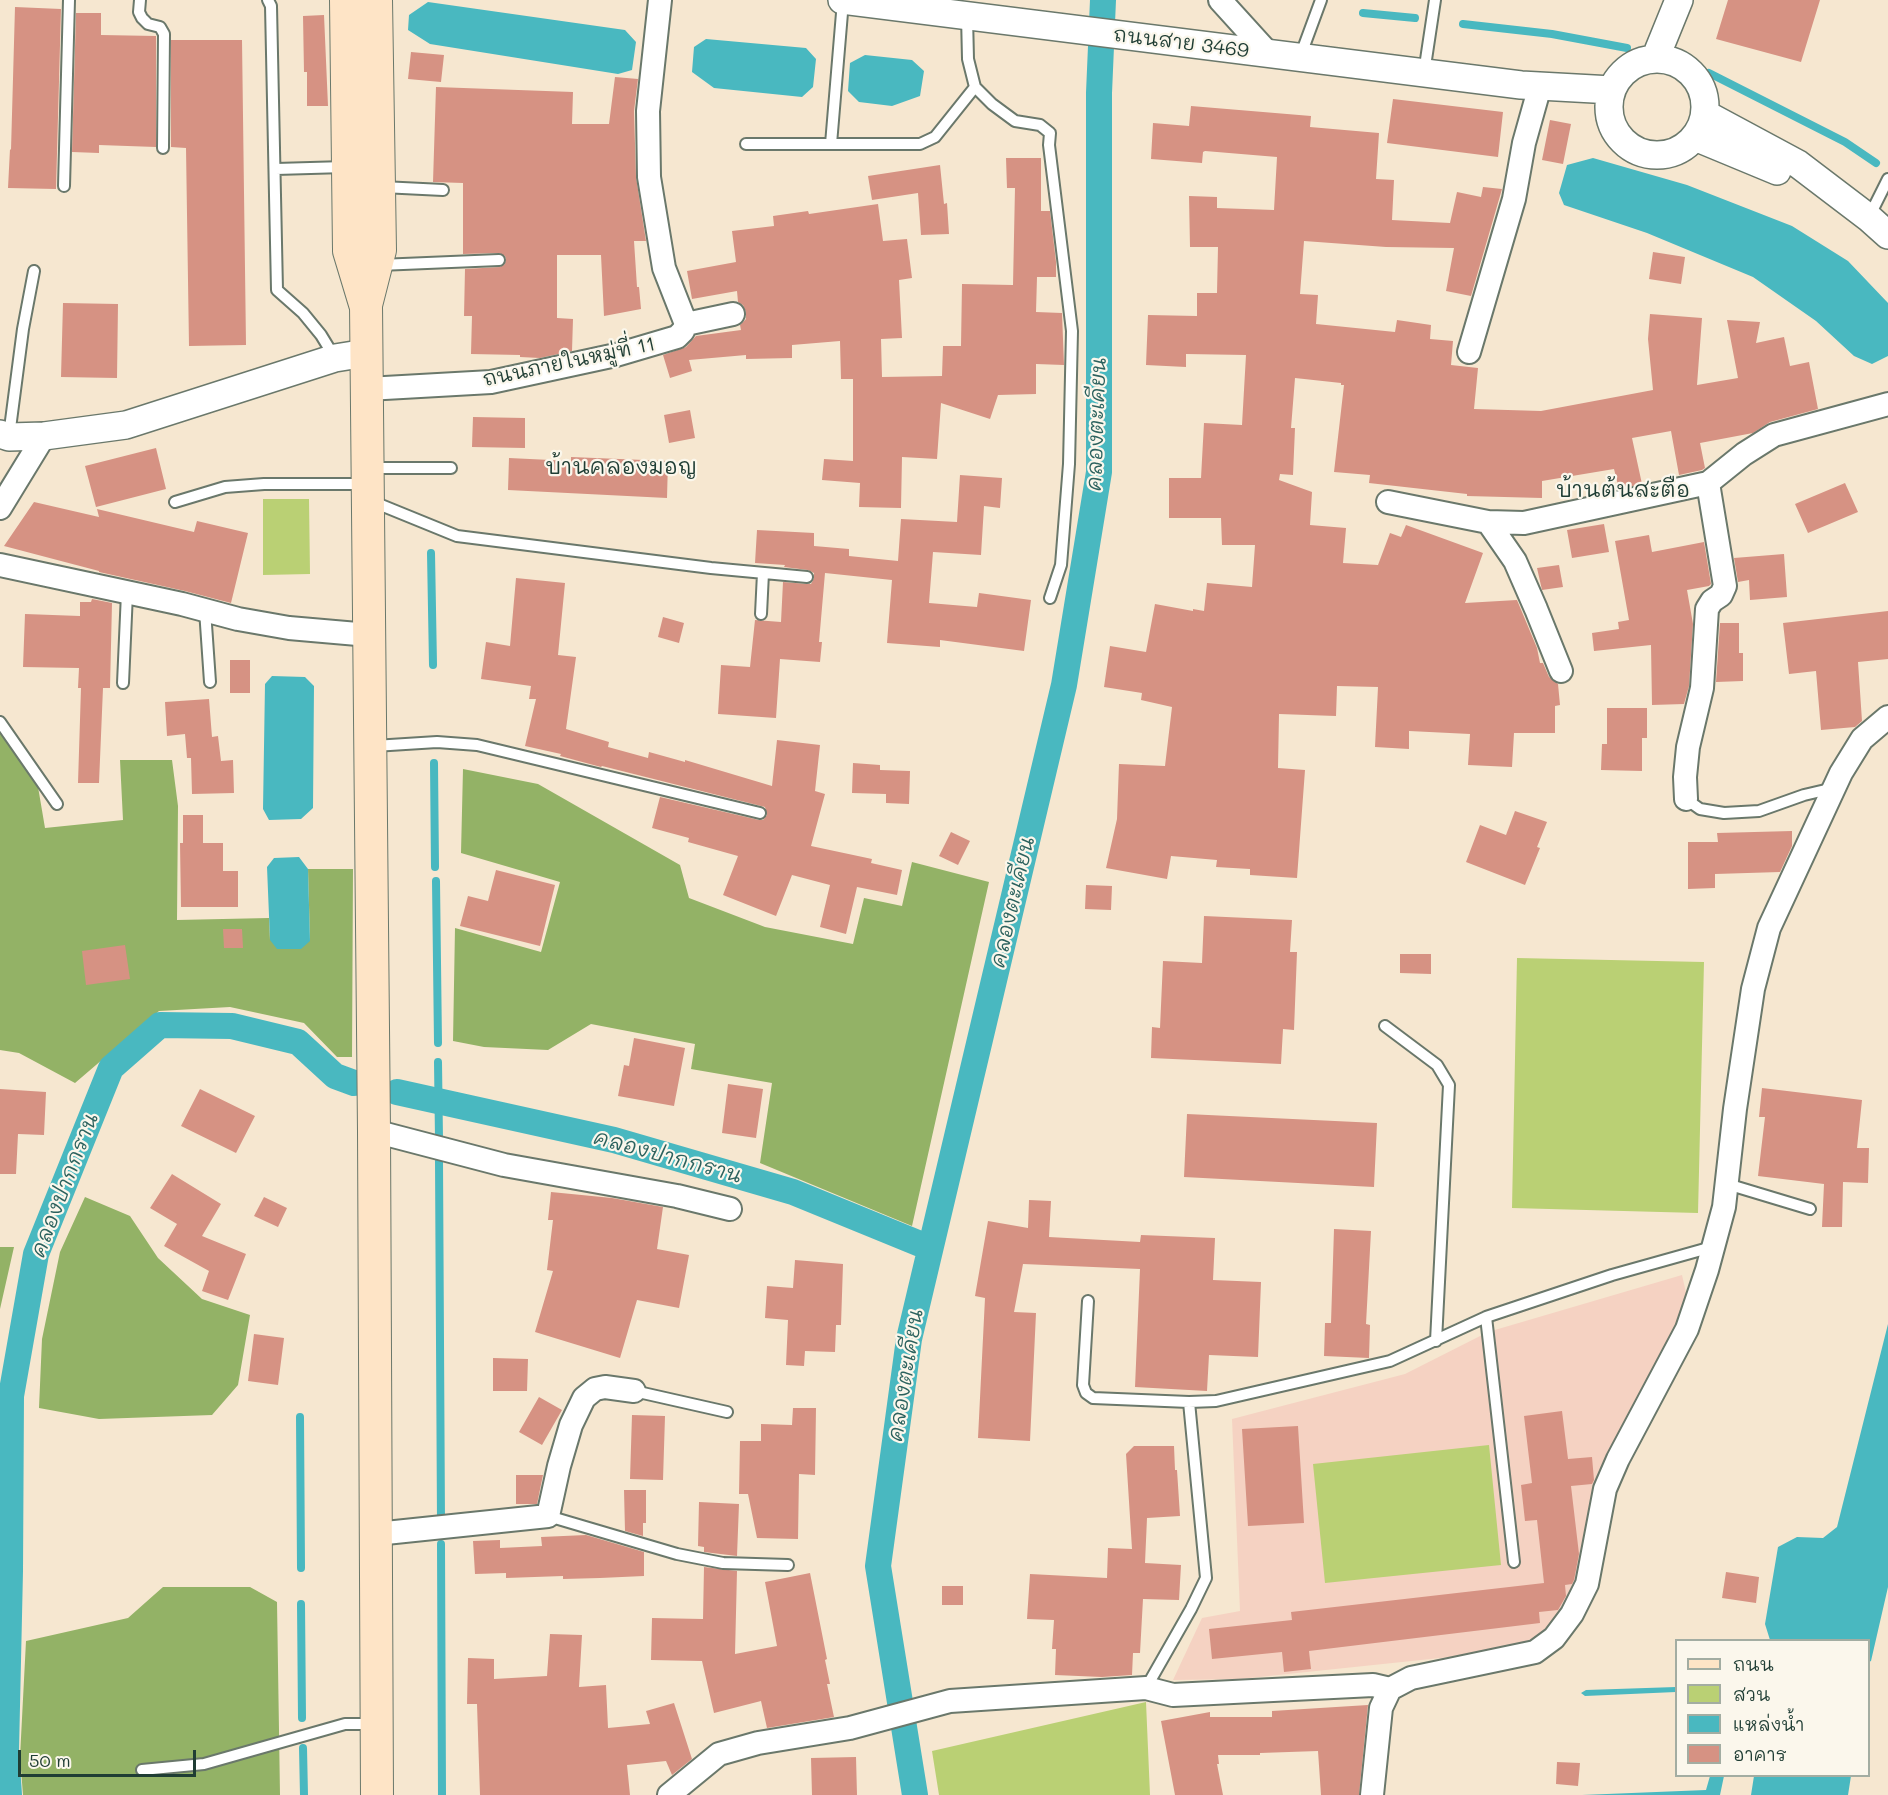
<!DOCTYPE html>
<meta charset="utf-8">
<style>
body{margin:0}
#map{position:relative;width:1888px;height:1795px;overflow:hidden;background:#f6e7d0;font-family:Mali,"Playpen Sans Thai",sans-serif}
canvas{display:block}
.legend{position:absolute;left:1675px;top:1639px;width:195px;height:138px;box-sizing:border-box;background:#fbf7ec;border:2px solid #a3ada2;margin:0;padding:8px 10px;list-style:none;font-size:18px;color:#1f3d34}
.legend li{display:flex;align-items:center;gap:12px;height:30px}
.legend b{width:30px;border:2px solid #a3ada2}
.scale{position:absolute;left:18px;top:1750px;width:178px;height:27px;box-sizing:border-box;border:3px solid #1f3d34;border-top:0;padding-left:8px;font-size:18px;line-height:21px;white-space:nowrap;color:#1f3d34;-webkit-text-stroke:4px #fbf7ec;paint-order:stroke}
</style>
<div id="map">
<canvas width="1888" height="1795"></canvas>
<ul class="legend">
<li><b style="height:8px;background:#fee4c6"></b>ถนน</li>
<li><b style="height:16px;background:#bad074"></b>สวน</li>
<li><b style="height:16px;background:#49b8c0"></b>แหล่งน้ำ</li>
<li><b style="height:16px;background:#d69283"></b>อาคาร</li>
</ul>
<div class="scale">50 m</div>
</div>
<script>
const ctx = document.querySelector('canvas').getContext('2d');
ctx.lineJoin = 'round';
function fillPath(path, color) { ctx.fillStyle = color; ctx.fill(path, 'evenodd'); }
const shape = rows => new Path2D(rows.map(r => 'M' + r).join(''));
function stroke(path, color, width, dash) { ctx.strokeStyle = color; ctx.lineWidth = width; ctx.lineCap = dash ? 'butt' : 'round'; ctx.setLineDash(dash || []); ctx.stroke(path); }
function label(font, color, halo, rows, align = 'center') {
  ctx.font = font + ' Mali,"Playpen Sans Thai",sans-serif'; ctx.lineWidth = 4.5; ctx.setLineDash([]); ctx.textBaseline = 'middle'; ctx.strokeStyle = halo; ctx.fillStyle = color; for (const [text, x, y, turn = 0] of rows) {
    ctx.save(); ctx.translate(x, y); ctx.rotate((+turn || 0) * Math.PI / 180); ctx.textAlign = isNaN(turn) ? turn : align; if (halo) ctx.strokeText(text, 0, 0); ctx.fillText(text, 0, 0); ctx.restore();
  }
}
fillPath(shape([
 [1682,1275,1689,1306,1620,1446,1589,1568,1551,1629,1507,1651,1240,1679,1173,1680,1202,1618,1240,1611,1232,1419,1405,1374,1488,1332]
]), '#f5d2c2');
fillPath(shape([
 [263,499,309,499,310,574,263,575],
 [1517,958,1704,962,1698,1213,1512,1208],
 [1489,1445,1501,1565,1325,1583,1313,1464],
 [1146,1702,1150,1795,939,1795,932,1751]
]), '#bad074');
fillPath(shape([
 [0,729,37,781,45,828,123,820,120,760,172,760,178,806,177,920,269,918,270,940,310,941,308,869,353,869,352,1057,337,1057,304,1023,230,1007,159,1011,75,1083,19,1053,0,1050],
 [463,769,538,784,680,865,689,898,765,927,853,944,864,898,902,906,912,862,989,882,912,1226,760,1163,772,1083,691,1069,695,1044,591,1024,548,1050,484,1047,453,1041,455,928,541,952,560,882,461,853],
 [85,1197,130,1216,158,1258,202,1299,250,1315,238,1385,212,1415,99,1419,39,1408,42,1339,60,1252],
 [0,1247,14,1247,0,1309],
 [163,1587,250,1587,277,1602,280,1795,23,1795,20,1757,26,1641,128,1618]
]), '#93b266');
fillPath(shape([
 [428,2,625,30,636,42,632,70,618,74,430,44,408,30,409,15],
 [706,39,806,48,816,59,813,87,802,97,714,88,692,72,694,47],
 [865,55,912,60,924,71,920,96,892,106,859,102,848,91,850,63],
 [1593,158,1687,185,1792,226,1848,261,1888,303,1888,356,1872,364,1854,356,1816,321,1753,277,1647,233,1564,205,1559,193,1567,165],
 [272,676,305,677,314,686,313,808,301,819,269,820,263,809,265,684],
 [299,857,308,869,310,941,301,949,277,949,270,940,267,867,274,858],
 [1888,1324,1888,1587,1871,1661,1869,1662,1868,1640,1770,1640,1765,1624,1778,1547,1797,1537,1823,1538,1837,1527],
 [1676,1687,1676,1692,1585,1696,1581,1693,1586,1690],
 [1710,1776,1724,1776,1720,1795,1582,1795,1706,1790],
 [1754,1776,1851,1776,1848,1795,1751,1795]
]), '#49b8c0');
stroke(shape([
 [1363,13,1415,18],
 [1463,24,1552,34,1627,48],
 [1709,73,1845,142,1876,163],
 [431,553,433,665],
 [434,763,435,867],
 [436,881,438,1043],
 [438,1062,439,1139],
 [439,1161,441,1523],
 [300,1417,301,1568],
 [441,1544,442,1795],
 [301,1604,302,1718],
 [303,1748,304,1795]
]), '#49b8c0', 8);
stroke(shape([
 [397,1092,614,1140,793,1192,930,1248],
 [9,1795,6,1751,10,1571,11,1396,36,1254,111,1068,160,1025,232,1026,298,1042,335,1076,354,1083],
 [915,1795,878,1566,909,1339,1064,685,1099,472,1099,93,1103,0]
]), '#49b8c0', 26);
fillPath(shape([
 [1728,0,1820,0,1801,62,1716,39],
 [15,7,61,9,56,189,8,188,10,149,11,150],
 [76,13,101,13,101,35,156,36,156,147,99,145,99,153,72,152],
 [324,15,328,106,307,106,307,72,304,72,303,16],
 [171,40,242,40,246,345,189,346,186,148,171,147],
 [411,52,444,55,441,82,408,79],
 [615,77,638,79,634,111,636,177,646,241,634,241,637,287,639,287,641,309,604,316,601,255,557,255,557,318,573,319,572,351,540,358,520,357,520,355,471,354,472,316,464,316,465,269,500,267,505,264,506,259,505,256,499,253,463,254,463,183,433,182,436,87,573,92,572,124,609,124],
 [1393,99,1503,112,1498,157,1387,143],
 [1191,106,1311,116,1310,127,1379,133,1376,179,1394,180,1392,220,1450,223,1457,192,1481,197,1483,187,1502,189,1471,296,1446,291,1454,248,1386,247,1304,241,1300,294,1318,295,1316,324,1395,332,1397,320,1431,325,1430,339,1453,341,1451,365,1478,368,1474,409,1541,411,1653,390,1648,339,1650,314,1702,318,1697,385,1738,378,1727,320,1760,322,1756,343,1784,337,1790,366,1809,362,1818,409,1770,422,1753,433,1700,443,1705,468,1702,470,1679,475,1671,431,1632,438,1642,484,1619,489,1614,469,1542,481,1542,498,1467,496,1467,494,1369,483,1370,475,1334,472,1344,385,1341,385,1341,383,1295,378,1291,428,1295,428,1293,475,1280,474,1279,480,1312,492,1310,525,1346,528,1343,563,1378,565,1390,533,1401,537,1406,525,1483,553,1465,603,1517,600,1537,648,1540,663,1543,663,1549,677,1558,684,1560,705,1555,706,1555,733,1514,733,1512,767,1468,765,1470,734,1409,731,1409,749,1375,747,1378,687,1337,686,1336,716,1279,714,1278,768,1305,770,1297,878,1250,875,1250,869,1216,867,1217,860,1171,856,1167,879,1106,868,1117,819,1119,764,1165,766,1172,707,1141,700,1142,693,1104,687,1110,646,1146,652,1155,604,1193,611,1193,609,1204,611,1207,583,1252,587,1255,545,1222,545,1221,518,1169,518,1169,478,1201,478,1204,423,1242,425,1246,355,1186,354,1186,367,1146,365,1148,315,1197,316,1197,293,1217,293,1218,247,1190,247,1189,196,1217,197,1217,208,1274,210,1277,157,1205,151,1203,152,1202,163,1151,159,1153,123,1189,126],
 [1550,120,1571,124,1563,164,1542,160],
 [1006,158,1041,158,1041,211,1050,211,1056,262,1056,277,1037,277,1036,312,1062,313,1064,365,1036,364,1036,394,998,395,990,419,941,403,937,459,902,457,901,508,859,507,860,483,822,480,824,459,853,461,853,379,841,379,840,341,792,345,792,358,746,359,746,355,689,360,692,371,670,378,663,355,686,347,696,336,741,330,740,325,746,319,746,312,743,305,738,302,737,291,692,299,687,271,736,262,732,231,774,226,773,216,808,211,809,214,878,204,883,241,907,239,912,278,899,280,902,338,881,339,882,377,942,376,943,346,961,346,962,284,1013,285,1015,188,1007,188],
 [940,165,944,204,947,203,949,234,921,235,918,193,872,200,868,176],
 [1653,252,1685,257,1681,284,1649,279],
 [63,303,118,304,117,378,61,377],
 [690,410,695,438,669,443,664,415],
 [473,417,525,418,525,448,472,447],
 [156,448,166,489,96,507,85,466],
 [571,457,668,461,667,498,508,490,509,458,571,461],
 [960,475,1002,478,1000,508,984,506,981,555,933,552,929,603,977,607,979,593,1031,600,1024,651,940,640,940,647,887,643,892,580,825,573,819,642,822,642,820,662,780,659,776,718,718,714,721,665,750,667,755,620,781,622,783,582,807,584,811,584,814,578,814,573,808,570,784,567,785,565,755,563,757,530,814,533,814,546,849,549,849,556,898,561,901,519,957,522],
 [1845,483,1858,512,1808,533,1795,504],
 [34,502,99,517,97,509,194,532,197,521,248,533,231,603,185,591,99,572,99,571,4,546],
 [1604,524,1609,552,1572,558,1567,530],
 [1649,535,1652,552,1704,542,1711,584,1709,586,1687,590,1693,624,1689,686,1684,704,1652,705,1651,645,1594,651,1592,633,1619,629,1618,622,1629,620,1615,541],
 [1784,554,1787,597,1750,600,1749,580,1738,582,1734,558],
 [1559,565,1563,587,1542,590,1537,568],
 [516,578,565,583,558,655,576,657,566,729,609,742,608,747,648,758,649,752,685,762,685,760,772,786,777,740,820,745,815,791,825,794,811,846,872,859,871,863,902,870,897,895,857,887,846,934,820,927,830,885,792,875,776,916,723,895,738,856,688,842,689,838,652,828,660,797,759,820,763,820,767,815,765,807,602,766,601,767,560,756,561,754,525,746,536,699,529,699,531,686,481,679,486,642,510,646],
 [92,599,112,603,110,688,103,688,99,783,78,783,81,688,78,688,79,668,23,667,25,614,80,616,80,602,91,602],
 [1888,611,1888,659,1858,662,1862,721,1855,727,1821,730,1816,671,1789,674,1783,623],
 [663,617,684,623,679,643,658,637],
 [1720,623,1739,623,1739,653,1743,653,1743,681,1716,682],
 [230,660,250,660,250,693,230,693],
 [209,699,212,737,218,736,221,761,233,760,234,793,192,794,191,758,187,758,185,734,167,736,165,702],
 [1607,708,1647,708,1647,738,1642,738,1642,771,1601,770,1602,744,1607,744],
 [853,763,880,765,880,770,910,771,909,804,886,803,886,794,852,793],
 [1515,811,1547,822,1537,847,1540,848,1525,885,1466,862,1480,825,1506,835],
 [183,815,203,815,203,843,223,843,223,871,238,871,238,907,181,907,180,843,183,843],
 [1792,831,1792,846,1780,872,1715,874,1715,888,1688,889,1688,842,1718,842,1717,833],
 [951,832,970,841,958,865,939,856],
 [496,870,555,885,540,946,460,926,468,896,488,901],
 [1086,885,1112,886,1111,910,1085,909],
 [1204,916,1292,920,1290,952,1297,952,1294,1030,1283,1029,1281,1064,1151,1058,1152,1027,1160,1028,1163,961,1202,963],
 [223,929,242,929,243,948,224,948],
 [125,945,130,979,86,985,82,951],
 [1400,954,1431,954,1431,974,1400,973],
 [634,1038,685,1048,674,1106,618,1096,624,1065,629,1066],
 [728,1084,763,1089,756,1138,722,1133],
 [1762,1088,1862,1100,1857,1148,1869,1148,1868,1183,1843,1182,1842,1227,1822,1227,1824,1184,1758,1176,1765,1117,1759,1117],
 [0,1089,46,1092,44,1135,18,1134,16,1174,0,1174],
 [200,1089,255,1116,236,1153,181,1126],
 [1187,1114,1377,1123,1374,1187,1184,1177],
 [172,1174,221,1204,202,1236,246,1254,228,1300,202,1291,209,1271,164,1246,177,1224,150,1208],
 [551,1192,612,1198,663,1207,657,1249,689,1255,679,1308,637,1300,620,1358,535,1332,553,1271,547,1270,553,1220,548,1220],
 [264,1197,287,1208,278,1227,254,1216],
 [1029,1200,1051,1201,1049,1237,1140,1242,1141,1235,1215,1238,1213,1280,1261,1282,1258,1357,1209,1355,1207,1391,1135,1387,1140,1269,1023,1264,1014,1312,1036,1313,1030,1441,978,1438,985,1298,975,1296,988,1221,1028,1228],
 [1334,1229,1371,1231,1366,1324,1370,1325,1369,1358,1324,1356,1325,1323,1331,1323],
 [795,1260,843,1264,841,1325,836,1325,835,1352,805,1351,804,1366,786,1365,788,1320,765,1318,767,1286,793,1288],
 [254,1334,284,1338,278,1385,248,1381],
 [493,1358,528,1359,527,1391,493,1391],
 [539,1397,562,1410,542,1445,519,1432],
 [793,1408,816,1408,815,1475,799,1474,798,1539,757,1538,748,1494,739,1494,740,1441,761,1441,761,1424,792,1425],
 [1562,1411,1568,1459,1592,1457,1594,1480,1592,1484,1571,1486,1579,1554,1574,1580,1572,1584,1565,1585,1566,1596,1558,1610,1539,1612,1540,1623,1309,1651,1311,1669,1284,1672,1282,1652,1212,1659,1209,1629,1292,1620,1291,1612,1544,1583,1537,1520,1525,1521,1521,1485,1532,1483,1524,1416],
 [632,1415,665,1416,663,1480,630,1479],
 [1298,1426,1304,1523,1248,1526,1242,1429],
 [1134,1446,1174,1446,1175,1470,1177,1470,1180,1516,1147,1518,1145,1563,1181,1565,1179,1600,1143,1599,1140,1653,1133,1653,1132,1675,1102,1677,1055,1675,1056,1649,1052,1649,1054,1620,1027,1619,1030,1574,1107,1578,1108,1548,1132,1549,1126,1454],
 [516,1475,543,1475,537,1504,516,1504],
 [624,1490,646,1490,646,1523,643,1523,643,1536,625,1531],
 [699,1502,739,1504,737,1556,704,1552,704,1547,698,1546],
 [586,1535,644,1552,644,1576,600,1578,563,1579,563,1576,506,1578,506,1573,475,1574,473,1541,500,1540,500,1548,542,1546,541,1537],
 [704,1567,737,1571,735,1654,777,1646,765,1582,810,1573,827,1659,825,1660,830,1684,827,1684,834,1717,767,1728,761,1701,714,1713,702,1661,651,1660,652,1618,703,1619],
 [1726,1572,1759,1577,1756,1603,1722,1598],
 [942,1586,963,1586,963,1605,942,1605],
 [550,1634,582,1635,579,1687,606,1685,608,1728,650,1724,646,1711,674,1703,692,1759,672,1775,666,1761,627,1765,630,1795,480,1795,477,1704,467,1704,468,1658,494,1659,494,1679,547,1676],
 [1368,1705,1359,1795,1321,1795,1318,1751,1260,1753,1260,1755,1218,1755,1219,1764,1217,1764,1223,1795,1175,1795,1161,1721,1210,1712,1210,1717,1272,1717,1272,1711],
 [856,1757,857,1795,812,1795,811,1758],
 [1557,1762,1580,1763,1578,1786,1556,1784]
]), '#d69283');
const service = shape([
 [140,0,139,12,142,18,148,24,160,27,164,34,163,148],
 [268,0,271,6,277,290,303,313,321,335,335,358],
 [967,16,968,59,975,87,992,104,1015,121,1040,125,1050,133,1049,145,1072,331,1069,464,1061,565,1050,598],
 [1300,57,1321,0],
 [1424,73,1435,0],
 [746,144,920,144,935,137,975,87],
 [831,144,843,1],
 [276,169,345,167],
 [64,186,69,0],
 [382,187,443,190],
 [1869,217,1888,179],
 [379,265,499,260],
 [9,436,23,329,34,271],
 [371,468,451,468],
 [371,501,457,536,711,568,807,577],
 [175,502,225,487,264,484,365,484],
 [205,610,210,682],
 [761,614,763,573],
 [123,683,127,593],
 [0,722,57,804],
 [374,746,437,742,477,745,760,813],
 [1686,799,1700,809,1724,813,1759,811,1804,795,1834,788],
 [1385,1026,1437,1065,1449,1085,1436,1341],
 [1727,1184,1810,1209],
 [1088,1301,1083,1385,1086,1393,1093,1398,1189,1402],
 [1486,1317,1514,1562],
 [634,1391,727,1412],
 [548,1516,677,1554,723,1563,788,1565],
 [1146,1688,1191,1609,1206,1578,1189,1402,1216,1401,1390,1361,1486,1317,1612,1275,1712,1247],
 [142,1770,204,1764,345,1724,374,1724]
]);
const minor = shape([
 [1220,0,1269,54],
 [686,324,733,314],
 [1469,352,1514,199,1524,143,1540,86],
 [367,389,491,382,616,355,677,337,683,331,686,324,664,268,649,177,648,111,660,0],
 [1388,502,1488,522,1524,523,1708,483,1744,454,1774,435,1888,404],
 [0,508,44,436],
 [1488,522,1515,561,1536,609,1561,671],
 [0,565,182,604,238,619,289,628,369,635],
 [1686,799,1685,777,1688,747,1702,688,1707,609,1712,601,1721,595,1725,586,1708,483],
 [374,1131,504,1165,677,1196,730,1209],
 [376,1534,548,1516,559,1466,571,1425,584,1398,595,1389,605,1387,634,1391],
 [669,1795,719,1754,758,1743,850,1728,950,1701,1146,1688,1173,1695,1373,1685,1390,1689],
 [1372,1795,1381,1708,1390,1689,1411,1678,1535,1652,1554,1638,1572,1614,1587,1584,1605,1489,1618,1459,1687,1329,1707,1270,1724,1207,1735,1109,1753,989,1769,928,1841,773,1862,739,1888,717]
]);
const tertiary = shape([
 [842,0,1521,85,1612,90],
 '1609 107a48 48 0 1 1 96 0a48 48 0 1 1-96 0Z',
 [1655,59,1679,0],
 [1705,114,1798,164,1869,218,1888,235],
 [1695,137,1777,171],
 [0,434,9,437,44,436,126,425,335,358,366,353]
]);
const secondary = shape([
 [346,0,349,251,365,304],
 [376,0,380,250,366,305,374,1131,377,1795]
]);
stroke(service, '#6a786b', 14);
stroke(minor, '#6a786b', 26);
stroke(tertiary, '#6a786b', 30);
stroke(secondary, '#6a786b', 34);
stroke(service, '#fff', 10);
stroke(minor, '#fff', 22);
stroke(tertiary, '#fff', 27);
stroke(secondary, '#fee4c6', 32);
label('20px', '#1f3d34', '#fbf7ec', [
 ["ถนนสาย 3469",1181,43,7],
 ["ถนนภายในหมู่ที่ 11",569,362,-12]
]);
label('italic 21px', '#2c625e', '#fbf7ec', [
 ["คลองตะเคียน",1097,424,-88],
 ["คลองตะเคียน",1013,902,-77],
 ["คลองปากกราน",668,1157,15],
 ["คลองปากกราน",65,1185,-69],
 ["คลองตะเคียน",906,1375,-81]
]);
label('22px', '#1f3d34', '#fbf7ec', [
 ["บ้านคลองมอญ",621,467],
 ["บ้านต้นสะตือ",1623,490]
]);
</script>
